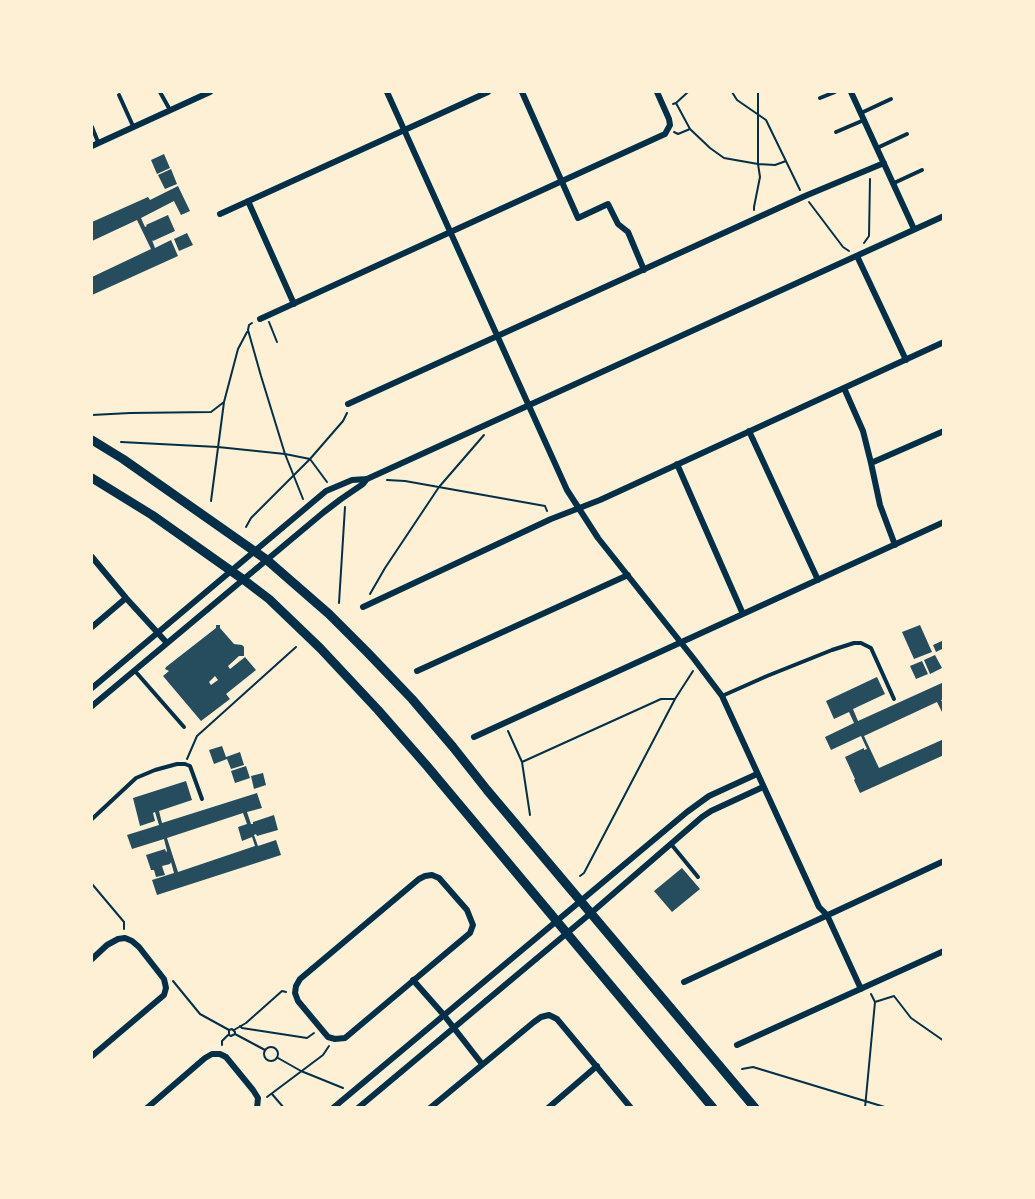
<!DOCTYPE html>
<style>
body{margin:0}
#map{position:relative;width:1035px;height:1199px;overflow:hidden;background:#fdf0d5;font-family:"Noto Sans",sans-serif}
canvas{display:block}
.frame{position:absolute;inset:0;border:93px solid #fdf0d5;pointer-events:none}
</style>
<div id="map">
<canvas width="1035" height="1199"></canvas>
<div class="frame"></div>
</div>
<script>
const ctx = document.querySelector('canvas').getContext('2d');
ctx.lineJoin = 'round';
function fillPath(path, color) { ctx.fillStyle = color; ctx.fill(path, 'evenodd'); }
const shape = rows => new Path2D(rows.map(r => 'M' + r).join(''));
function stroke(path, color, width, dash) { ctx.strokeStyle = color; ctx.lineWidth = width; ctx.lineCap = dash ? 'butt' : 'round'; ctx.setLineDash(dash || []); ctx.stroke(path); }
fillPath(shape([
 [164,154,170,168,157,174,151,160],
 [171,169,177,184,165,189,158,175],
 [178,186,190,211,181,215,174,201,141,218,145,227,147,226,146,225,168,215,175,231,153,241,152,240,155,248,171,240,178,256,92,295,92,277,151,249,137,220,92,241,92,222,148,197,150,200],
 [187,233,193,245,179,251,174,239],
 [216,625,220,625,220,628,234,644,242,645,244,647,244,656,239,656,228,666,230,669,245,657,256,670,226,694,230,699,201,721,163,676,169,671,165,669,166,667,216,628],
 [215,676,218,680,211,685,209,682],
 [920,625,932,652,914,659,902,632],
 [944,640,944,648,936,652,933,645],
 [935,655,942,668,930,674,924,660],
 [922,661,928,674,916,679,910,666],
 [877,677,885,694,853,709,858,721,944,682,944,699,941,700,944,705,944,716,937,702,864,736,879,768,944,739,944,755,860,793,854,780,855,779,845,757,864,748,864,750,867,749,861,736,831,750,825,737,854,723,849,712,834,719,826,701],
 [222,746,226,757,240,752,244,765,231,769,227,759,214,764,209,750],
 [246,766,250,778,235,783,231,771],
 [263,773,266,785,254,789,251,776],
 [186,781,192,800,159,811,162,823,257,793,262,808,247,812,251,824,253,824,253,822,274,815,278,830,257,836,256,834,254,835,258,846,276,840,281,855,157,895,152,880,174,873,171,862,170,864,162,866,165,875,156,877,154,870,151,870,146,855,165,849,166,852,167,851,164,839,132,849,127,835,159,825,155,812,153,813,155,821,140,826,133,798],
 [243,813,247,824,238,827,242,841,252,837,255,846,178,872,167,838],
 [682,868,700,889,672,912,654,891]
]), '#264d5e');
stroke(shape([
 [732,92,737,100,766,120,800,190],
 [676,103,688,92],
 [673,104,676,103,690,129],
 [674,132,678,134,690,129,710,148,724,158,758,164,775,165,786,161],
 [809,202,843,247,849,251],
 [754,210,754,207,760,177,758,164,758,92],
 [864,243,869,236,870,179],
 [269,322,277,342],
 [252,323,249,325,248,330,261,376,285,454,303,499],
 [92,415,130,413,211,412,224,402],
 [121,442,218,447,285,454,310,459,327,482],
 [387,480,405,481,545,506,547,511],
 [211,501,224,402,238,349,247,332],
 [246,527,251,518,310,459,343,421,347,413],
 [370,594,385,568,439,487,484,435],
 [339,603,345,507],
 [508,731,522,762,661,699,675,699],
 [187,759,197,736,296,647],
 [522,762,530,815],
 [580,876,584,873,675,699,693,671],
 [92,884,124,922,124,929],
 [173,981,200,1014,229,1030],
 [875,1002,894,996,911,1018,944,1041],
 [240,1026,242,1028,307,1038,314,1033],
 [234,1030,246,1023,282,991,286,992],
 [235,1034,235,1032,232,1029,229,1030,229,1035,231,1036,235,1034,265,1050],
 [222,1045,222,1041,228,1035],
 '264 1054a7 7 0 1 1 14 0a7 7 0 1 1-14 0Z',
 [278,1058,301,1071,343,1088],
 [742,1069,753,1067,888,1108],
 [272,1094,284,1108],
 [267,1097,323,1055,329,1046],
 [865,1108,875,1002,871,994]
]), '#003049', 2);
stroke(shape([
 [160,92,170,110],
 [119,95,133,126],
 [820,98,835,92],
 [861,113,891,99],
 [92,127,98,142],
 [836,132,864,120],
 [877,148,907,134],
 [894,183,922,170],
 [135,671,184,727],
 [722,696,767,676,832,650,854,643,861,643,871,648,894,699],
 [92,819,136,778,155,770,177,764,185,764,190,766,202,799],
 [671,844,698,877]
]), '#003049', 4);
stroke(shape([
 [387,92,567,490,598,538,694,659,722,696,814,896,819,907,827,915,861,989],
 [522,92,578,218,608,204,618,224,628,232,644,270],
 [851,92,914,229],
 [92,146,210,92],
 [248,201,294,304],
 [220,214,488,92],
 [857,256,906,360],
 [260,319,665,134,670,125,669,119,657,92],
 [844,388,863,431,871,463,880,505,895,545],
 [348,404,805,196,884,163],
 [749,431,818,580],
 [871,463,944,431],
 [677,464,743,614],
 [92,557,126,598,167,643],
 [363,607,551,519,600,500,944,342],
 [92,627,126,598],
 [417,671,628,575],
 [92,688,326,491,352,480,367,479,944,216],
 [92,706,324,512,341,499,363,484,367,479],
 [474,737,944,522],
 [432,875,439,878,467,910,473,925,470,933,345,1038,335,1039,328,1037,298,1001,295,993,296,986,300,979,419,879,425,876,432,875],
 [92,959,107,945,118,939,125,938,132,941,139,947,164,979,166,988,164,995,92,1056],
 [413,980,443,1014,482,1064],
 [684,982,944,861],
 [737,1045,944,951],
 [147,1108,205,1058,212,1054,220,1054,226,1057,253,1090,258,1098,257,1108],
 [333,1108,687,812,709,796,757,774],
 [358,1108,591,913,702,817,711,811,763,787],
 [430,1108,534,1022,541,1017,549,1015,557,1019,631,1108],
 [548,1108,597,1066]
]), '#003049', 6);
stroke(shape([
 [92,440,123,459,267,560,329,614,367,652,412,699,453,747,487,790,755,1108],
 [92,478,152,515,244,580,269,599,320,648,378,710,427,766,713,1108]
]), '#003049', 9);
</script>
